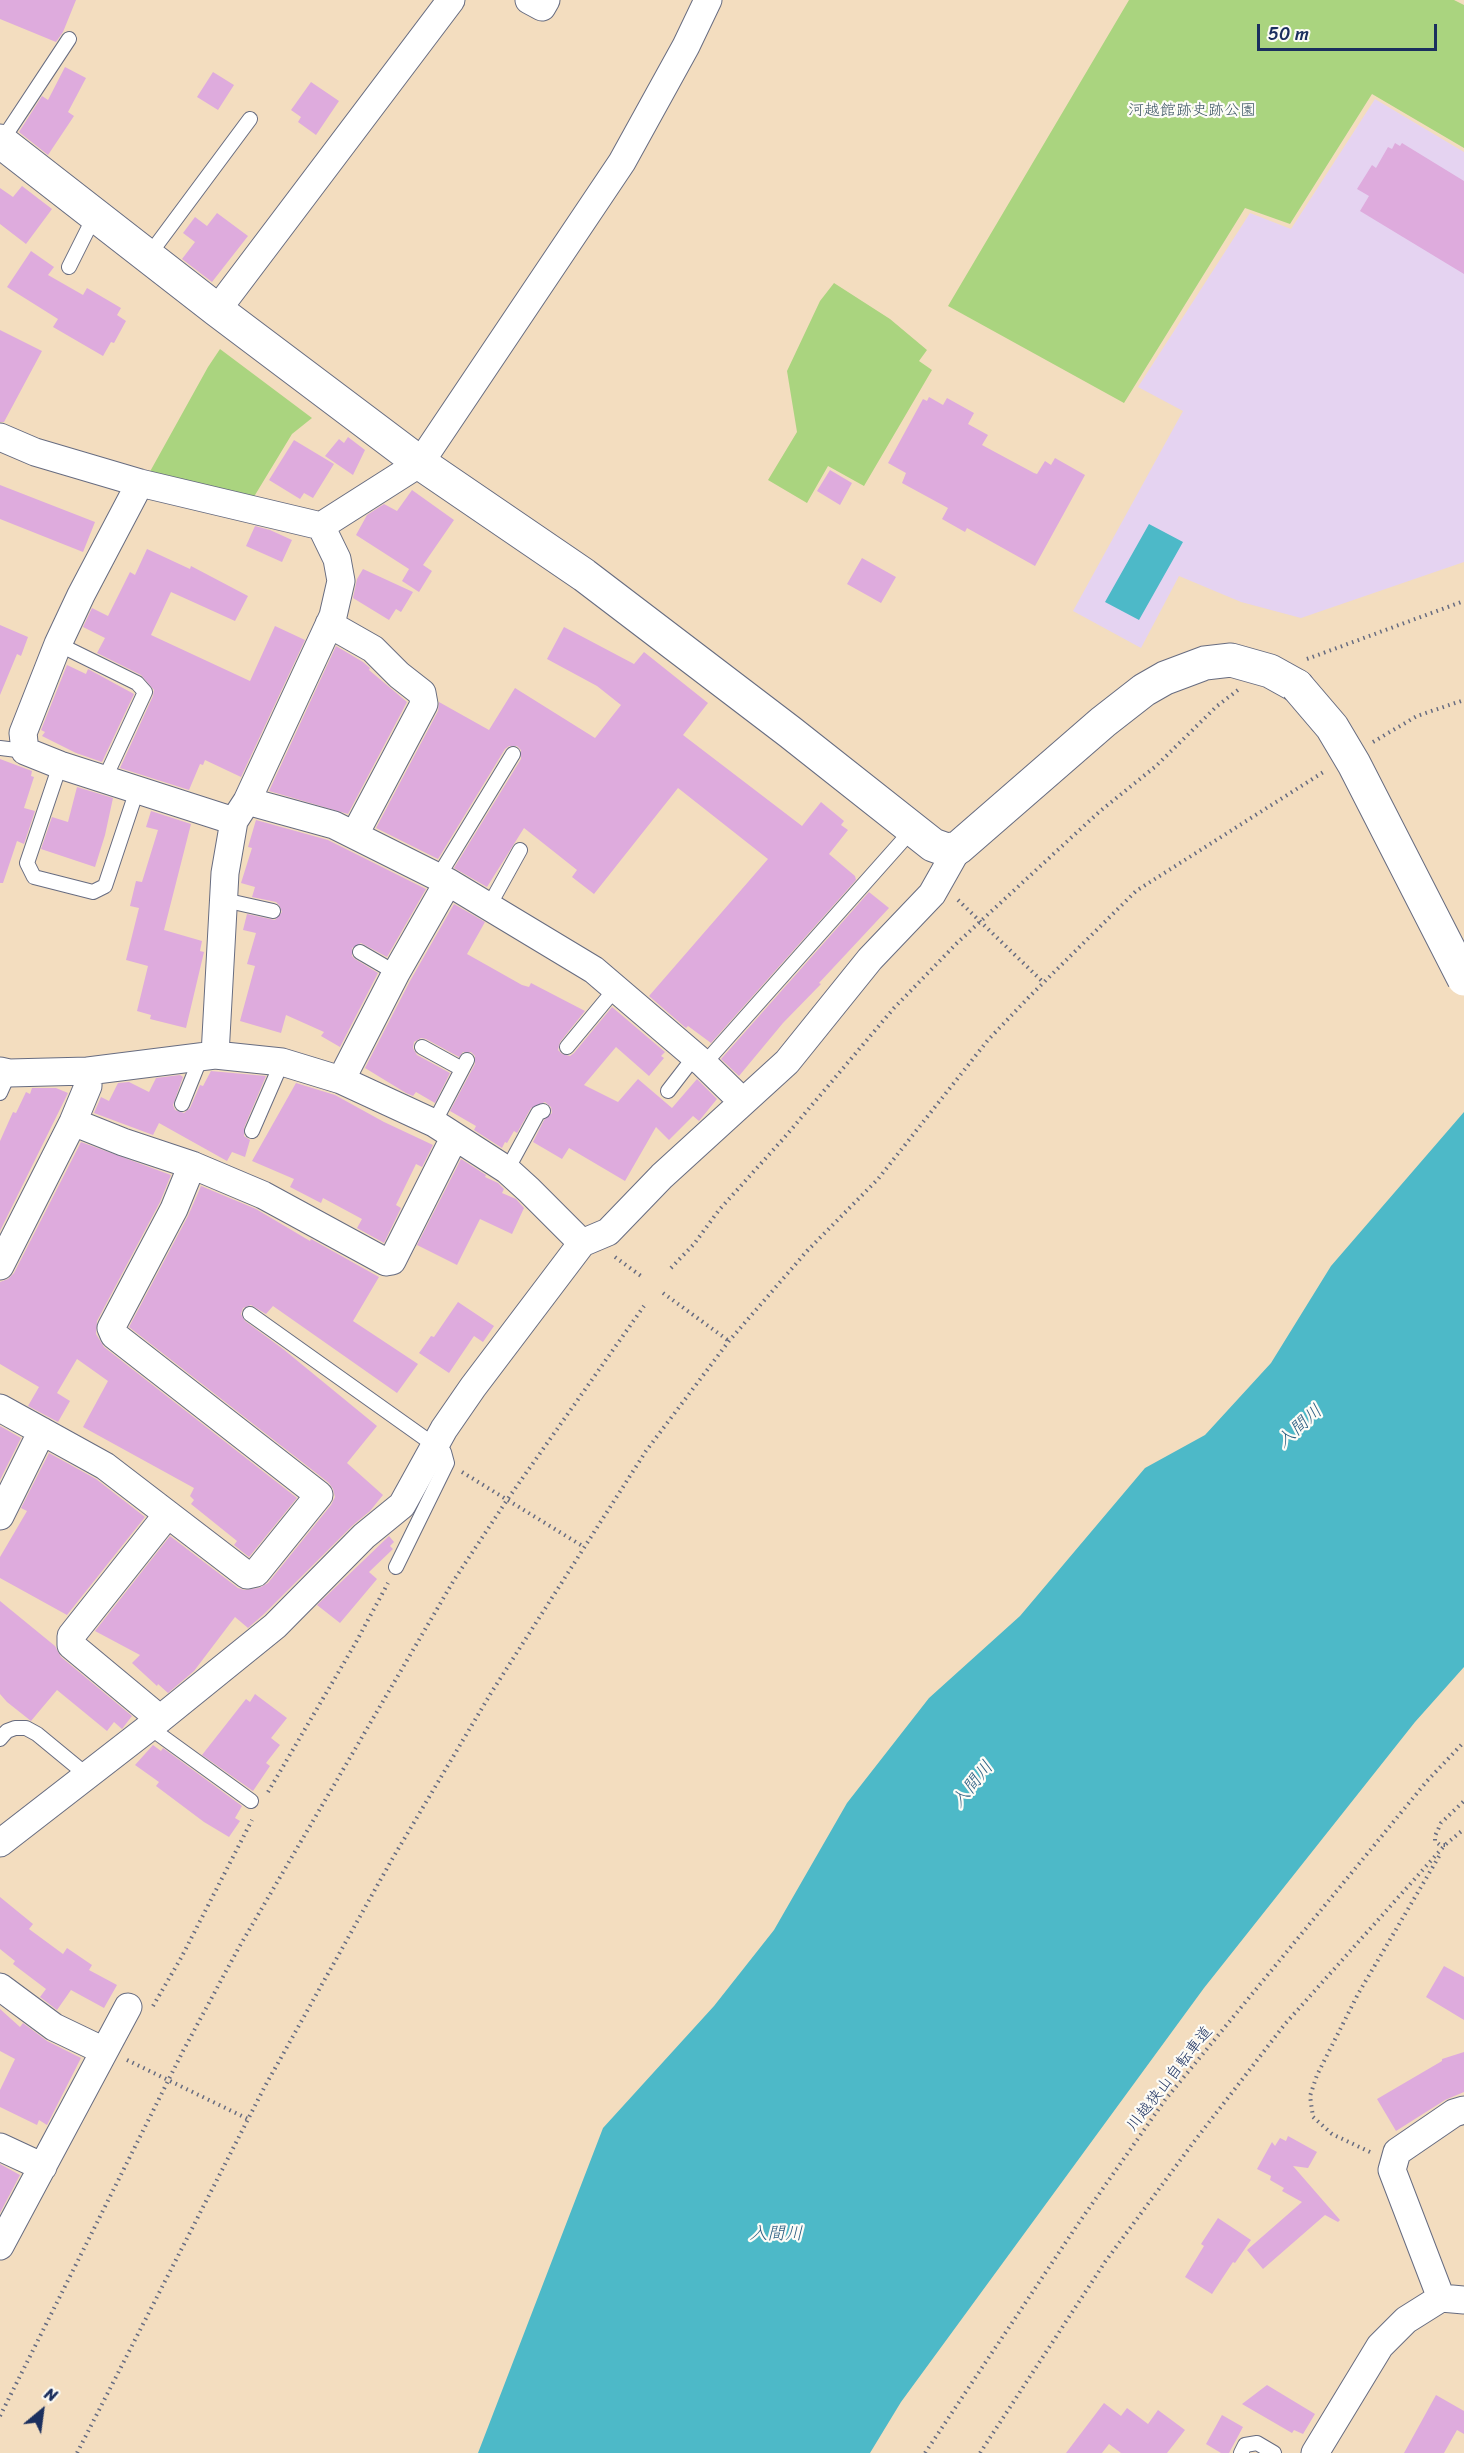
<!DOCTYPE html>
<meta charset="utf-8">
<style>
body{margin:0}
#map{position:relative;width:1464px;height:2453px;overflow:hidden;background:#f3ddbf;font-family:Sriracha,sans-serif}
canvas{display:block}
.north{position:absolute;left:12px;top:2381px;width:60px;height:60px;-webkit-text-stroke:4px #fdfcf7;paint-order:stroke;rotate:29deg;font-size:16px;font-weight:700;line-height:24px;text-align:center;color:#1b2f5e}
.north::after{content:'';display:block;margin:auto;width:21px;height:27px;background:#1b2f5e;clip-path:polygon(50% 0,100% 100%,50% 72%,0 100%)}
.scale{position:absolute;left:1257px;top:24px;width:180px;height:27px;box-sizing:border-box;border:3px solid #1b2f5e;border-top:0;padding-left:8px;font-size:18px;line-height:21px;white-space:nowrap;color:#1b2f5e;-webkit-text-stroke:4px #fdfcf7;paint-order:stroke}
</style>
<div id="map">
<canvas width="1464" height="2453"></canvas>
<div class="north">N</div>
<div class="scale">50 m</div>
</div>
<script>
const ctx = document.querySelector('canvas').getContext('2d');
ctx.lineJoin = 'round';
function fillPath(path, color) { ctx.fillStyle = color; ctx.fill(path, 'evenodd'); }
const shape = rows => new Path2D(rows.map(r => 'M' + r).join(''));
function stroke(path, color, width, dash) { ctx.strokeStyle = color; ctx.lineWidth = width; ctx.lineCap = dash ? 'butt' : 'round'; ctx.setLineDash(dash || []); ctx.stroke(path); }
function label(font, color, halo, rows, align = 'center') {
  ctx.font = font + ' Sriracha,"Klee One",sans-serif'; ctx.lineWidth = 4.5; ctx.setLineDash([]); ctx.textBaseline = 'middle'; ctx.strokeStyle = halo; ctx.fillStyle = color; for (const [text, x, y, turn = 0] of rows) {
    ctx.save(); ctx.translate(x, y); ctx.rotate((+turn || 0) * Math.PI / 180); ctx.textAlign = isNaN(turn) ? turn : align; if (halo) ctx.strokeText(text, 0, 0); ctx.fillText(text, 0, 0); ctx.restore();
  }
}
fillPath(shape([
 [1375,99,1464,152,1464,562,1301,618,1241,602,1179,576,1141,648,1073,611,1183,411,1138,387,1250,213,1291,229]
]), '#e5d3f1');
fillPath(shape([
 [1129,0,1454,0,1464,5,1464,148,1372,94,1290,224,1245,208,1124,403,948,306],
 [834,283,890,319,927,350,919,361,932,370,864,486,828,466,807,503,768,480,797,432,787,371,820,301],
 [220,349,312,418,292,434,252,500,147,477,208,367]
]), '#aad47f');
fillPath(shape([
 [1149,524,1183,542,1139,620,1105,602],
 [1464,1112,1464,1667,1415,1722,1204,1988,901,2402,870,2453,478,2453,603,2128,714,2006,774,1930,847,1803,929,1698,1020,1616,1145,1468,1205,1435,1271,1363,1331,1266]
]), '#4db9c8');
fillPath(shape([
 [0,0,76,0,63,32,56,42,0,19],
 [65,67,86,78,68,112,74,116,48,155,19,132,42,96,48,100],
 [213,72,234,85,218,110,197,97],
 [311,82,339,101,316,135,298,122,301,117,291,110],
 [1395,143,1400,146,1402,143,1464,181,1464,274,1360,211,1369,196,1357,189,1372,165,1376,168,1388,147,1392,149],
 [22,186,52,209,26,244,0,224,0,188,13,197],
 [217,213,248,236,212,282,182,259,195,242,183,233,195,217,207,226],
 [31,251,54,267,48,275,83,295,87,288,121,308,117,315,126,321,114,343,111,342,103,356,53,327,58,319,7,287],
 [0,330,42,351,4,422,0,422],
 [929,397,943,405,947,398,974,413,968,424,988,435,982,445,1034,473,1037,474,1045,461,1051,465,1055,458,1085,475,1035,566,967,528,965,532,942,519,948,508,902,483,906,473,888,463,923,399,927,401],
 [348,437,365,450,353,475,325,456,339,439,344,443],
 [294,440,334,464,313,498,304,493,300,499,269,480],
 [830,470,852,483,840,505,817,491],
 [0,485,95,522,83,552,0,519],
 [412,490,454,520,423,565,432,571,419,592,402,581,409,569,356,535,367,515,384,504,397,511],
 [255,526,270,530,292,540,282,562,246,546],
 [147,549,190,569,191,566,248,596,235,621,171,592,151,635,250,681,275,626,305,640,241,777,205,760,203,765,200,764,189,790,120,768,153,696,154,690,141,675,97,653,105,638,83,627,92,608,108,616,130,572,135,575],
 [862,558,896,577,881,603,847,584],
 [363,569,413,592,401,612,396,609,389,620,353,598,357,579],
 [0,625,28,637,21,656,17,654,0,695],
 [564,627,634,664,644,652,708,703,683,735,802,826,821,802,844,821,841,825,848,830,829,854,855,876,856,880,711,1043,688,1026,686,1028,649,996,768,859,678,788,594,894,572,877,577,870,524,828,487,887,454,868,521,759,521,750,517,746,509,746,505,749,438,859,376,828,438,711,439,702,489,730,515,688,595,738,621,705,597,686,547,659],
 [336,646,363,662,370,668,369,670,407,702,348,814,269,791],
 [67,665,86,674,88,669,134,694,102,762,76,753,42,736,45,732,41,730],
 [0,759,32,771,31,776,34,777,24,808,35,811,24,844,17,841,3,883,0,883],
 [77,787,113,798,105,835,95,867,41,849,52,817,68,822],
 [151,811,191,824,164,930,202,941,200,951,204,952,186,1028,150,1019,151,1015,137,1011,148,966,126,960,139,908,130,906,136,881,142,882,158,830,146,827],
 [256,820,328,840,426,889,387,957,361,943,352,948,352,956,355,959,378,973,340,1047,321,1036,324,1032,286,1015,281,1033,240,1021,255,966,247,964,256,933,243,930,247,914,275,920,282,912,279,905,276,902,252,897,255,887,241,883,252,848,248,847],
 [869,892,889,908,819,983,821,984,783,1023,739,1076,721,1059],
 [454,904,485,922,467,954,522,985,529,987,531,983,585,1011,560,1042,558,1050,562,1054,570,1056,574,1053,612,1007,665,1052,661,1056,664,1058,649,1076,616,1047,584,1085,618,1102,638,1079,672,1108,697,1079,717,1099,699,1121,693,1116,669,1140,656,1127,625,1181,569,1148,562,1159,533,1142,544,1120,552,1113,551,1107,545,1102,531,1108,517,1133,514,1131,507,1143,505,1142,502,1148,474,1130,476,1126,450,1111,475,1064,475,1056,471,1052,463,1052,459,1057,426,1039,421,1038,414,1042,413,1048,417,1055,450,1073,435,1103,416,1092,413,1096,406,1093,365,1068,410,981],
 [211,1071,266,1076,244,1128,244,1136,250,1140,245,1157,232,1152,227,1161,159,1123,153,1135,94,1113,101,1097,109,1101,118,1083,129,1082,149,1092,156,1078,180,1075,183,1077,173,1105,175,1110,184,1113,190,1108,200,1085,203,1086],
 [296,1083,335,1095,384,1122,433,1145,422,1167,416,1164,396,1205,401,1208,384,1243,357,1228,362,1219,323,1198,321,1203,290,1187,294,1179,252,1161],
 [32,1088,56,1088,68,1093,0,1231,0,1141,13,1112,16,1113,26,1092,30,1094],
 [81,1142,171,1175,160,1202,97,1321,96,1334,104,1347,297,1498,249,1557,234,1545,237,1541,191,1504,194,1500,190,1496,194,1488,83,1427,108,1381,77,1359,57,1393,70,1401,58,1422,28,1406,39,1387,0,1364,0,1282,8,1279,14,1273],
 [461,1159,486,1175,485,1177,498,1183,504,1189,502,1193,516,1199,524,1208,512,1234,480,1219,457,1265,417,1245],
 [201,1186,256,1209,310,1241,311,1239,379,1277,353,1321,418,1364,397,1393,273,1306,266,1314,251,1305,243,1308,241,1314,245,1321,283,1349,377,1426,347,1463,383,1495,370,1511,353,1525,264,1614,248,1628,235,1617,194,1671,168,1693,158,1684,157,1686,132,1663,140,1655,95,1631,170,1536,238,1588,244,1590,259,1588,268,1583,331,1505,335,1497,333,1489,329,1483,129,1327,188,1216],
 [458,1302,494,1326,483,1342,474,1336,449,1373,419,1353,431,1336,434,1337],
 [0,1426,21,1438,0,1480],
 [49,1453,96,1479,145,1517,67,1615,0,1578,0,1557,27,1511,21,1508],
 [389,1536,394,1542,390,1546,393,1549,369,1572,377,1579,340,1623,317,1605],
 [0,1601,55,1646,61,1657,132,1716,122,1729,114,1722,107,1731,57,1690,31,1721,7,1702,0,1694],
 [255,1694,287,1718,271,1738,280,1745,266,1763,270,1766,253,1791,202,1755,246,1699,250,1702],
 [153,1745,161,1751,163,1748,242,1806,235,1818,240,1821,229,1837,204,1822,156,1786,159,1782,135,1765],
 [0,1897,33,1924,29,1929,63,1954,67,1948,92,1965,89,1970,117,1985,104,2008,71,1990,57,2010,40,1997,46,1989,13,1964,15,1961,0,1949],
 [1444,1966,1464,1977,1464,2020,1426,1997],
 [0,2009,20,2027,23,2023,47,2041,81,2058,47,2125,39,2120,37,2125,0,2107,0,2090,15,2059,0,2051],
 [1464,2052,1464,2092,1445,2100,1396,2131,1377,2099,1442,2061,1442,2059],
 [1288,2136,1317,2152,1308,2168,1293,2166,1340,2220,1338,2222,1325,2215,1263,2269,1247,2250,1302,2202,1282,2191,1284,2188,1270,2180,1271,2176,1257,2169,1272,2142,1275,2146,1280,2138,1286,2141],
 [0,2164,20,2175,0,2213],
 [1218,2218,1251,2240,1235,2263,1233,2262,1212,2294,1185,2277,1204,2246,1201,2244],
 [1267,2385,1315,2414,1303,2434,1294,2430,1292,2433,1242,2404],
 [1436,2395,1464,2411,1464,2434,1457,2430,1444,2453,1404,2453],
 [1104,2403,1121,2416,1127,2408,1148,2424,1158,2410,1185,2430,1167,2453,1121,2453,1109,2444,1102,2453,1066,2453],
 [1222,2415,1243,2427,1229,2453,1221,2453,1206,2444]
]), '#deabdd');
const service = shape([
 [1,142,69,39],
 [149,255,250,119],
 [69,267,95,215],
 [58,644,137,683,145,692,105,778],
 [0,748,25,751],
 [60,765,27,863,34,877,93,892,105,886,137,790],
 [438,877,513,754],
 [224,900,273,911],
 [489,906,520,850],
 [360,952,396,973],
 [422,1047,462,1069],
 [567,1047,616,988],
 [704,1064,912,830],
 [668,1091,695,1056],
 [0,1093,9,1073],
 [182,1104,201,1057],
 [434,1123,467,1060],
 [252,1131,282,1062],
 [507,1170,538,1113,543,1111],
 [250,1314,444,1452,447,1463,396,1567],
 [149,1727,251,1801],
 [0,1739,7,1731,15,1728,26,1728,37,1734,88,1776],
 [1241,2453,1245,2445,1257,2443,1274,2453]
]);
const minor = shape([
 [529,0,542,7,546,0],
 [217,310,451,0],
 [0,437,35,452,140,483,321,526,420,463,622,162,686,46,708,0],
 [140,483,81,595,58,644,23,733,25,751,60,765,234,821],
 [329,624,373,649,399,675,422,693,424,704,355,834],
 [247,801,334,825,448,882,396,973,341,1080],
 [448,882,594,970,704,1064,742,1101],
 [215,1055,225,873,234,821,247,801,333,616,341,581,337,559,321,526],
 [0,1071,9,1073,88,1071],
 [73,1122,123,1142,192,1165,263,1195,386,1262,392,1261,454,1138],
 [0,1266,73,1122,88,1086,88,1071,215,1055,282,1062,341,1080,434,1123,507,1170,529,1190,582,1243],
 [0,1408,105,1466,247,1575,256,1573,319,1495,114,1335,111,1328,174,1209,192,1165],
 [0,1516,42,1431],
 [160,1719,71,1645,71,1636,167,1515],
 [0,1843,160,1719,275,1626,364,1536,402,1505,444,1429,473,1387,582,1243,608,1232,662,1176,787,1062,870,959,932,894,958,848],
 [0,1987,54,2027,104,2051],
 [0,2147,43,2167],
 [0,2246,128,2007],
 [1441,2298,1392,2170,1397,2152,1454,2113,1464,2110],
 [1315,2453,1380,2346,1406,2320,1441,2298,1464,2300]
]);
const tertiary = shape([
 [0,141,217,310,420,463,584,575,790,732,933,845,947,850,958,848,1103,722,1144,690,1165,678,1205,663,1231,660,1270,671,1297,686]
]);
stroke(service, '#676c80', 16);
stroke(minor, '#676c80', 29);
stroke(tertiary, '#676c80', 35);
stroke(shape([
 [1307,659,1464,601],
 [1373,742,1417,716,1464,700],
 [958,900,1044,983],
 [615,1257,641,1276],
 [671,1268,694,1244,719,1210,784,1138,894,1008,957,943,1099,812,1156,766,1217,706,1238,690],
 [663,1293,729,1341],
 [462,1472,584,1547],
 [268,1792,355,1644,388,1583],
 [1445,1845,1440,1845,1435,1841,1435,1836,1441,1823,1464,1801],
 [153,2006,181,1958,252,1820],
 [127,2060,248,2119],
 [1370,2152,1332,2134,1313,2117,1310,2096,1317,2075,1358,1994,1441,1853],
 [0,2416,183,2051,238,1949,454,1580,507,1500,644,1306],
 [77,2453,264,2088,391,1861,491,1693,646,1451,729,1341,807,1251,878,1179,988,1040,1029,997,1136,891,1325,771],
 [925,2453,1078,2224,1165,2100,1427,1781,1464,1742],
 [980,2453,1105,2262,1193,2143,1285,2024,1445,1845,1464,1829]
]), '#676c80', 4, [1.5, 4.5]);
stroke(service, '#fff', 14);
stroke(minor, '#fff', 27);
stroke(tertiary, '#fff', 33);
const tertiaryBridge = shape([
 [1297,686,1332,727,1354,764,1464,979]
]);
stroke(tertiaryBridge, '#676c80', 35, []);
stroke(tertiaryBridge, '#fff', 33);
label('16px', '#3f5866', '#fdfcf7', [
 ["河越館跡史跡公園",1192,111]
]);
label('16px', '#1b2f5e', '#fdfcf7', [
 ["川越狭山自転車道",1170,2079,-52]
]);
label('italic 18px', '#2c5f83', '#fdfcf7', [
 ["入間川",1300,1427,-42],
 ["入間川",973,1785,-51],
 ["入間川",776,2234]
]);
</script>
